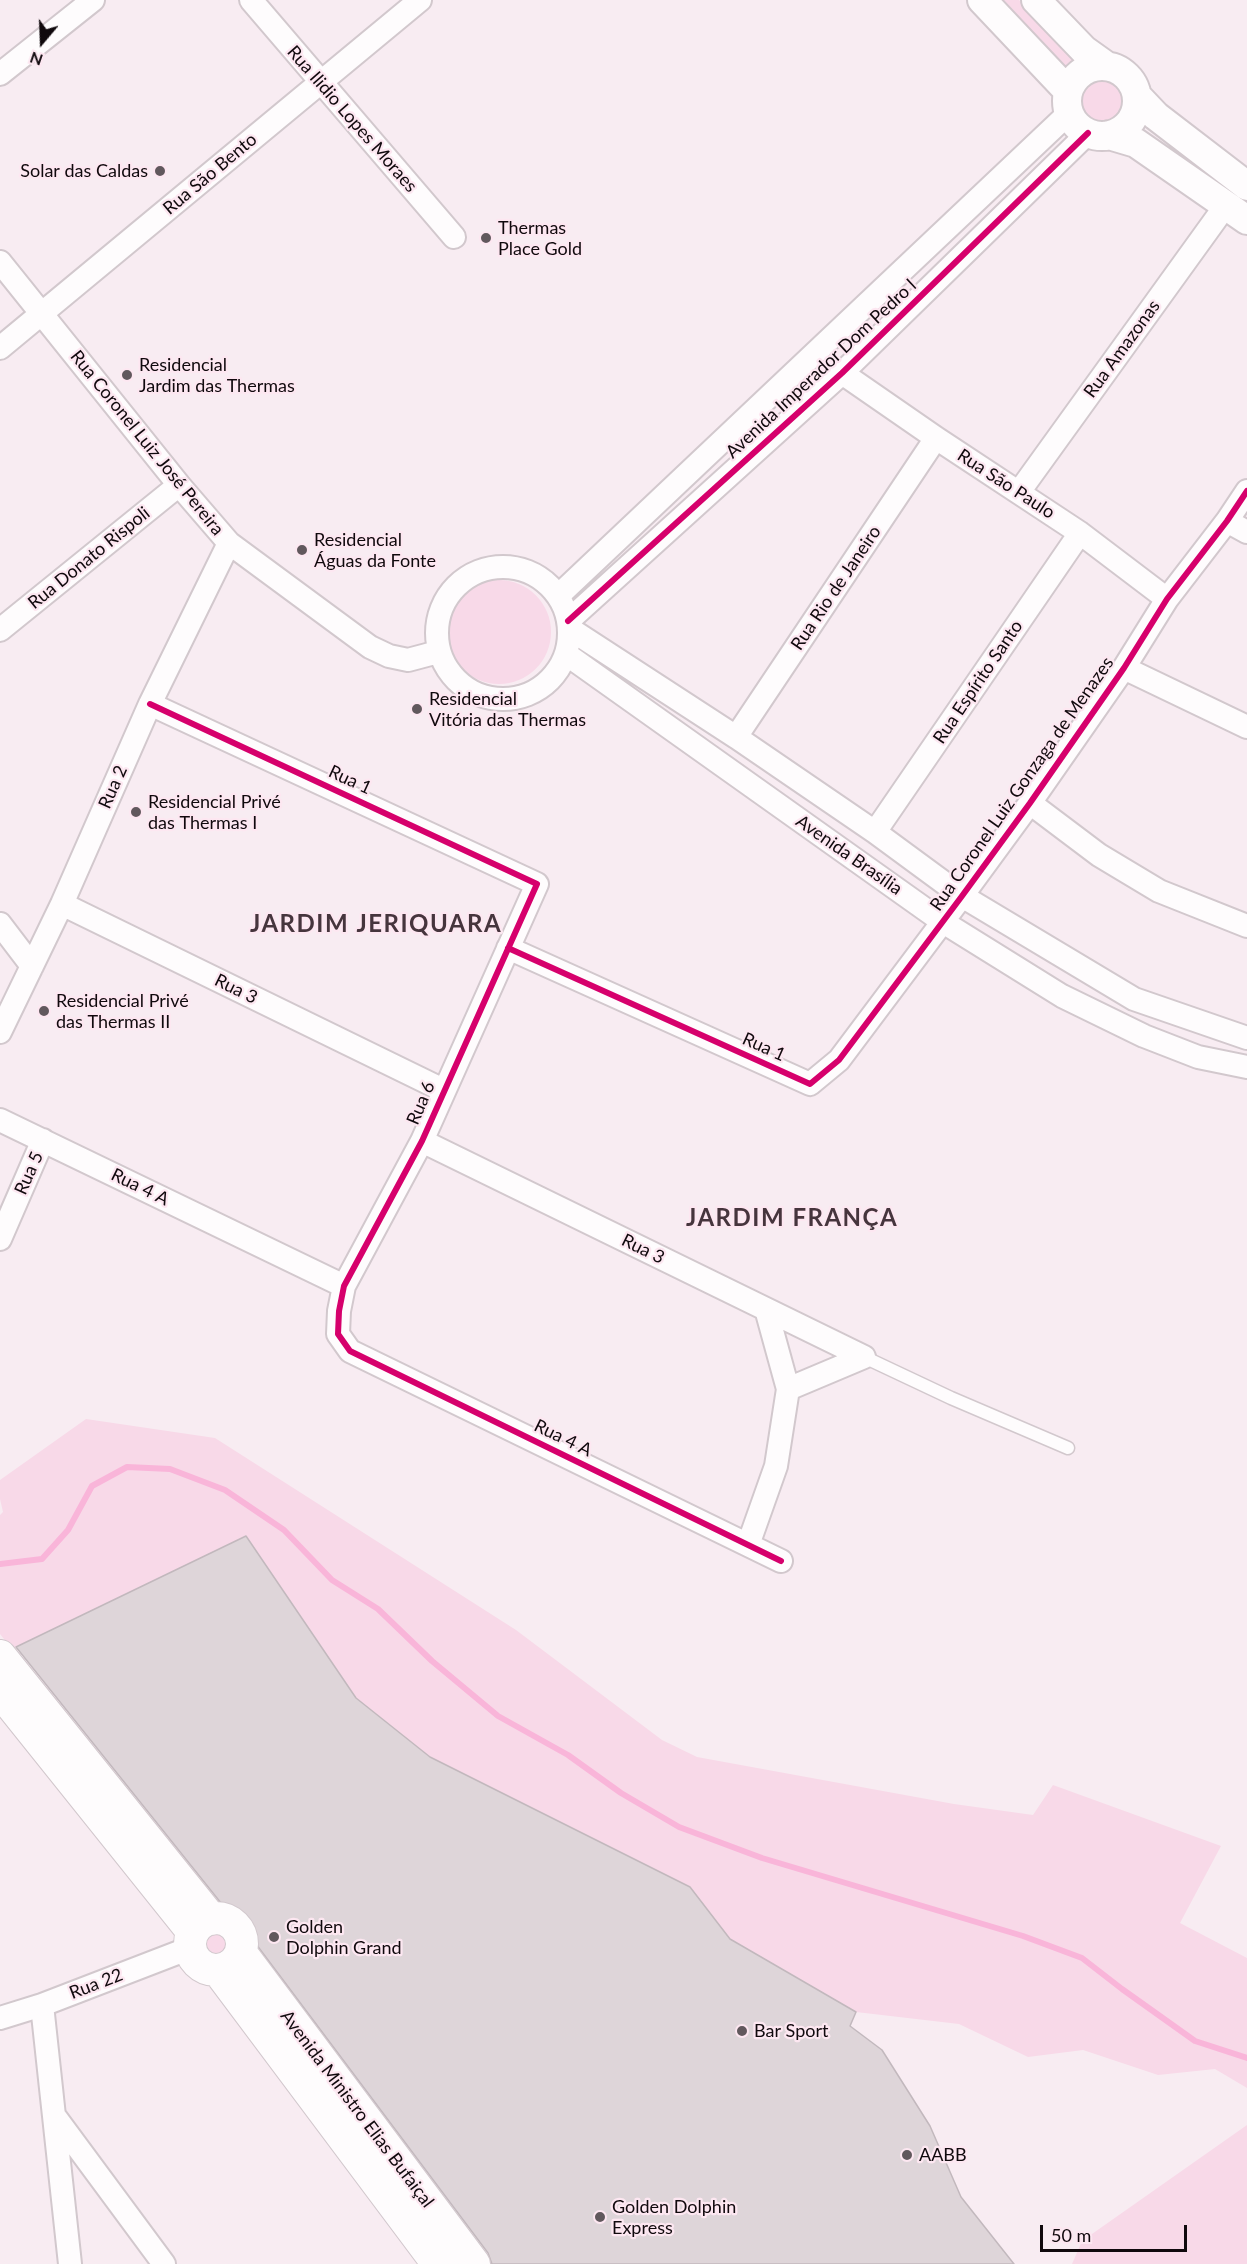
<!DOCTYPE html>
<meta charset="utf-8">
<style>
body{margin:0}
#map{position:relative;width:1247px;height:2264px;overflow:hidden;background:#f8ecf2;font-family:Lato,sans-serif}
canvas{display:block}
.north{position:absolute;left:12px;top:12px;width:60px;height:60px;-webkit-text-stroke:4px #fde7f1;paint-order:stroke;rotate:199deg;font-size:16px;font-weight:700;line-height:24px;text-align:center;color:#10090d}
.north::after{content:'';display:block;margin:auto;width:21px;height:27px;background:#10090d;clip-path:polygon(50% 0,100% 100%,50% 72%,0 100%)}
.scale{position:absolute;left:1040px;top:2225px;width:147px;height:27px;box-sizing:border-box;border:3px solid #10090d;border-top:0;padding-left:8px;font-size:18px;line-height:21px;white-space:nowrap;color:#10090d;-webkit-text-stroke:4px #fde7f1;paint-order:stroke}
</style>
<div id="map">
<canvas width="1247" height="2264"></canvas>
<div class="north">N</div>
<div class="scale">50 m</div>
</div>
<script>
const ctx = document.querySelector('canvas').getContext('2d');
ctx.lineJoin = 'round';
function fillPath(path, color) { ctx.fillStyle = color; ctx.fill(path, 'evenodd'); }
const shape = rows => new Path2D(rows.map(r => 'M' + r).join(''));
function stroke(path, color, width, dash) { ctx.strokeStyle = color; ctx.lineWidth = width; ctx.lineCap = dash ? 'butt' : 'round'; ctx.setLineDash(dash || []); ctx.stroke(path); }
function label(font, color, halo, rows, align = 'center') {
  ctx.font = font + ' Lato,sans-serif'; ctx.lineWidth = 4.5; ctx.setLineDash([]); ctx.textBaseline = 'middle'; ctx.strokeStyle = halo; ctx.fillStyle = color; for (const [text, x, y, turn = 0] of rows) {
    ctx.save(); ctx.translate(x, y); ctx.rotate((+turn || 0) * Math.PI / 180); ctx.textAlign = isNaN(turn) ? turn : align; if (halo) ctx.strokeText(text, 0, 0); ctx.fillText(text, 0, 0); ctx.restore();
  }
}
fillPath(shape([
 [998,0,1019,0,1073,57,1075,62,1074,67,1069,70,1062,67],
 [1096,80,1115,82,1124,88,1128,98,1127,108,1120,116,1110,121,1099,122,1087,118,1080,111,1077,102,1079,93,1086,84],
 '447 632a52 52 0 1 1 104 0a52 52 0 1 1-104 0Z',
 [86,1419,215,1438,516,1630,662,1740,697,1757,954,1804,1033,1815,1053,1785,1221,1846,1180,1923,1247,1958,1247,2088,1215,2069,1158,2075,1083,2050,1028,2057,959,2024,856,2012,730,1939,678,1881,430,1757,356,1698,246,1536,12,1649,0,1634,0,1515,3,1512,0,1499,0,1480],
 '204 1945a12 12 0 1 1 24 0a12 12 0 1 1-24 0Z',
 [1247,2125,1247,2264,1072,2264,1082,2241]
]), '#f8d9e8');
stroke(shape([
 [0,1564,42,1559,68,1530,92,1486,127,1467,170,1469,225,1490,284,1530,332,1580,378,1609,432,1661,498,1716,568,1755,621,1793,679,1827,762,1858,1023,1936,1082,1958,1122,1989,1195,2041,1247,2058]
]), '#f9b5d9', 6);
const building = shape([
 [246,1536,356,1698,430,1757,690,1887,730,1939,856,2012,850,2026,882,2050,930,2126,961,2197,1014,2264,492,2264,488,2253,253,1940,246,1921,225,1908,16,1647,246,1536]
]);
fillPath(building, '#ded5d9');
stroke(building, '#c2b8bd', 1.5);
const service = shape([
 [864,1357,951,1398,1068,1448]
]);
const minor = shape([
 [251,0,454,237],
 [0,74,93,0],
 [0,262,179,485,229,543,370,647,389,656,408,660,438,652],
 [0,348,420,0],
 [842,373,936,438,1080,533,1167,599],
 [1019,492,1226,205],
 [1227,521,1247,532],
 '437 633a66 66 0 1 1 132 0a66 66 0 1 1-132 0Z',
 [558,596,1069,113],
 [568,621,842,373,1088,133],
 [570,629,736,737,875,832,962,896,1134,999,1247,1038],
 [0,630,179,485],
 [566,654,943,922,1062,996,1144,1036,1198,1057,1247,1067],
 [1124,668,1247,727],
 [150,704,537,884,422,1141,344,1286,339,1311,338,1334,350,1351,781,1561],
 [736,737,936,438],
 [1030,803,1099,855,1159,891,1247,926],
 [875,832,1080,533],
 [62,904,443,1090],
 [0,924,32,966],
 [508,948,810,1084,839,1060,962,896,1030,803,1124,668,1167,599,1227,521,1247,491],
 [0,1032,62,904,150,704,229,543],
 [0,1120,344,1286],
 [422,1141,864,1357],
 [0,1239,43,1140],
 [788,1389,864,1357],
 [748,1545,776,1466,788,1389,766,1309],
 [42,2005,70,2264],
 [0,2018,42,2005,190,1948],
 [56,2118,164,2264]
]);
const tertiary = shape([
 [982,0,1068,91],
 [1036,0,1084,50,1105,65],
 '1067 101a35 35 0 1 1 70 0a35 35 0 1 1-70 0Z',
 [1137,96,1156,116,1247,186],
 [1109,135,1136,143,1247,220]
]);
const secondary = shape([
 [0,1656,211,1919],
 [0,1691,193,1932],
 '190 1944a26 26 0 1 1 52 0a26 26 0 1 1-52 0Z',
 [241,1953,474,2264],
 [218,1970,438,2264]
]);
stroke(service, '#d2c8cd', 15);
stroke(minor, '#d2c8cd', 26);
stroke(tertiary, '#d2c8cd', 32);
stroke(secondary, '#d2c8cd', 34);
stroke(service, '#fefcfd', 12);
stroke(minor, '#fefcfd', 22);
stroke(tertiary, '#fefcfd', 28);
stroke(secondary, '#fefcfd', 32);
stroke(shape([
 [568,621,842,373,1088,133],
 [150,704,537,884,422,1141,344,1286,339,1311,338,1334,350,1351,781,1561],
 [508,948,810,1084,839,1060,962,896,1030,803,1124,668,1167,599,1227,521,1247,491]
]), '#d6006c', 6);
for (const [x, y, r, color] of [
 [160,171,6,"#61585d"],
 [486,238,6,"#61585d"],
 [127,375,6,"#61585d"],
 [302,550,6,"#61585d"],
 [417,709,6,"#61585d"],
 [136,812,6,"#61585d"],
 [44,1011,6,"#61585d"],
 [274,1937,6,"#61585d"],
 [742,2031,6,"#61585d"],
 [907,2155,6,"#61585d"],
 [600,2217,6,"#61585d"]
]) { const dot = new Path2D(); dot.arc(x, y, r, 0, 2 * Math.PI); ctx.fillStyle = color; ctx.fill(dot); stroke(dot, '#fde7f1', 2); }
label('18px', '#10090d', '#fde7f1', [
 ["Rua Ilidio Lopes Moraes",352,119,49],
 ["Rua São Bento",210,174,-40],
 ["Rua Amazonas",1122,349,-54],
 ["Avenida Imperador Dom Pedro l",821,369,-43],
 ["Rua Coronel Luiz José Pereira",147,443,51],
 ["Rua São Paulo",1006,484,33],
 ["Rua Donato Rispoli",89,558,-39],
 ["Rua Rio de Janeiro",836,588,-56],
 ["Rua Espírito Santo",978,682,-56],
 ["Rua 1",350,780,25],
 ["Rua Coronel Luiz Gonzaga de Menazes",1022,784,-55],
 ["Rua 2",113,787,-66],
 ["Avenida Brasília",849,855,35],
 ["Rua 3",236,989,26],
 ["Rua 1",764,1047,24],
 ["Rua 6",421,1103,-67],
 ["Rua 5",29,1173,-66],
 ["Rua 4 A",140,1187,26],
 ["Rua 3",643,1249,26],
 ["Rua 4 A",563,1438,26],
 ["Rua 22",96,1984,-21],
 ["Avenida Ministro Elias Bufaiçal",357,2109,53]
]);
label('18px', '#10090d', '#fde7f1', [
 ["Solar das Caldas",148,171,"right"],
 ["Thermas",498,228],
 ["Place Gold",498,249],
 ["Residencial",139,365],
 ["Jardim das Thermas",139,386],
 ["Residencial",314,540],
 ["Águas da Fonte",314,561],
 ["Residencial",429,699],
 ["Vitória das Thermas",429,720],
 ["Residencial Privé",148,802],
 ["das Thermas I",148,823],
 ["Residencial Privé",56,1001],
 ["das Thermas II",56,1022],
 ["Golden",286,1927],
 ["Dolphin Grand",286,1948],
 ["Bar Sport",754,2031],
 ["AABB",919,2155],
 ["Golden Dolphin",612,2207],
 ["Express",612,2228]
], 'left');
ctx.letterSpacing = '1.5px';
label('bold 24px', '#46353d', '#fde7f1', [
 ["JARDIM JERIQUARA",376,924],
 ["JARDIM FRANÇA",792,1218]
]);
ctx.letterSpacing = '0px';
</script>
